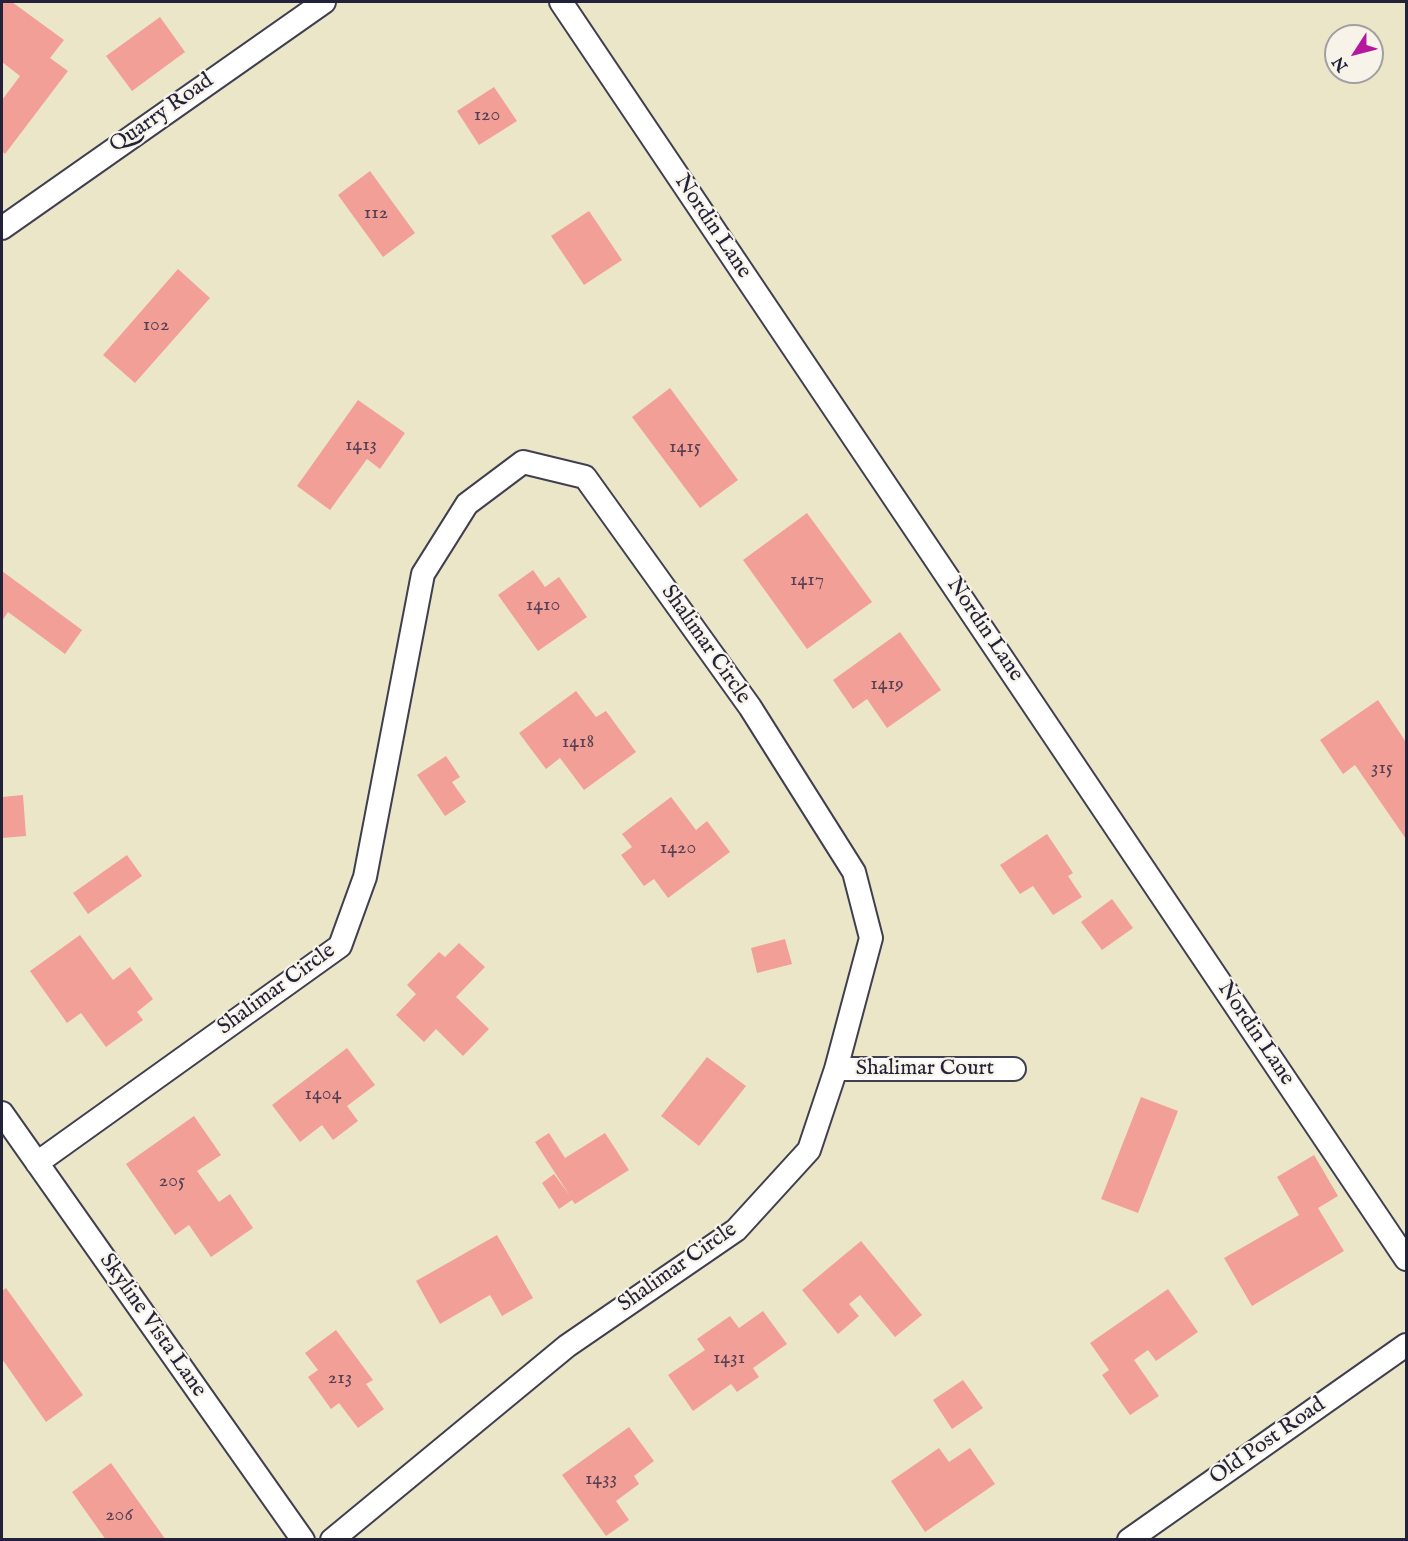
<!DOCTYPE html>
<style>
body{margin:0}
#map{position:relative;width:1408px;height:1541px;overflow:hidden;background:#ece6c9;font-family:"IM FELL English",serif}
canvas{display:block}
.frame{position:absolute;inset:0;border:3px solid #22223b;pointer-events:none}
.north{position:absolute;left:1324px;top:24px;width:60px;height:60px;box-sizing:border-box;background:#f7f3e8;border:2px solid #a29fa3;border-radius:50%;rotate:234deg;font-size:16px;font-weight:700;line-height:24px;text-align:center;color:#22223b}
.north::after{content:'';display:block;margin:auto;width:21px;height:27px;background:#b5179e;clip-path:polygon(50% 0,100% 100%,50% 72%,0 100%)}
</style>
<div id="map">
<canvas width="1408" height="1541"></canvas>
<div class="frame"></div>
<div class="north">N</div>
</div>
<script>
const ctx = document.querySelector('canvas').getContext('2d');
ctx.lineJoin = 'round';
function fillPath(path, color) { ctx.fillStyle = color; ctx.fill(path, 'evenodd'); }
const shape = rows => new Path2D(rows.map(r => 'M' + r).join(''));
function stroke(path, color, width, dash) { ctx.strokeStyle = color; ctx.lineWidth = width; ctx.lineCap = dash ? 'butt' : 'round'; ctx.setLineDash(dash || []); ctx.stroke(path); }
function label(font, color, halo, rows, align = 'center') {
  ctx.font = font + ' "IM FELL English",serif'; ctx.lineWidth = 4.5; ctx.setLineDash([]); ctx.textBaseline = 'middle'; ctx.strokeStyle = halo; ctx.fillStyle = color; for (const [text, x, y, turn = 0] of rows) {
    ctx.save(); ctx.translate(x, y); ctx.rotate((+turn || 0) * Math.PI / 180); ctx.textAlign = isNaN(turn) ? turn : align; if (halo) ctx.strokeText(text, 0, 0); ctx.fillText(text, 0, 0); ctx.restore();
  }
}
fillPath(shape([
 [2,2,12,2,64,40,50,58,68,71,5,154,2,151,2,100,20,76,2,62],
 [160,17,185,52,132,91,106,56],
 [494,87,517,121,479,145,457,111],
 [370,171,415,233,383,257,338,195],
 [589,211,622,260,584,285,551,236],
 [178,269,210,298,135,383,103,355],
 [670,388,738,480,700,508,632,417],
 [358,400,405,433,380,469,367,459,330,510,297,486],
 [807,513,872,602,807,649,743,560],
 [533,570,545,587,559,577,587,617,538,651,498,595],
 [2,571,82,630,65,654,8,612,2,621],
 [900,632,941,690,887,728,867,699,853,709,833,680],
 [576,691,596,717,606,711,636,752,584,790,560,758,546,769,519,733],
 [1378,700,1406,742,1406,839,1355,765,1343,774,1320,740],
 [446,756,460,777,452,782,466,802,445,816,417,775],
 [23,795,26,836,2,838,2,797],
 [671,797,696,830,707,821,730,852,668,898,654,879,644,886,621,855,632,847,622,834],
 [1047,834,1073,873,1068,876,1082,897,1053,915,1033,886,1020,894,1000,865],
 [127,855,142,876,88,914,73,893],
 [1112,899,1133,928,1102,950,1081,922],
 [80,935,113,980,130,967,153,999,137,1012,143,1020,106,1047,81,1013,67,1023,30,971],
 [785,939,792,964,757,973,751,948],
 [459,943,485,967,456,997,489,1029,463,1056,436,1029,424,1042,396,1015,416,994,407,985,439,952,445,957],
 [347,1048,375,1085,347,1106,358,1121,333,1140,322,1125,300,1142,272,1105],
 [707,1057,746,1086,699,1146,661,1116],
 [1141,1097,1178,1111,1138,1213,1101,1199],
 [194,1116,221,1155,197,1171,219,1202,230,1194,253,1228,211,1257,189,1225,175,1235,126,1164],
 [549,1133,565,1158,605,1133,629,1170,575,1204,572,1200,559,1209,542,1183,554,1174,570,1196,535,1142],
 [1314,1155,1338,1196,1318,1208,1344,1251,1252,1306,1224,1258,1299,1215,1277,1177],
 [497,1235,533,1298,502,1316,490,1295,440,1324,416,1281],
 [861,1241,922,1315,895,1337,860,1295,849,1304,859,1316,838,1334,802,1290],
 [6,1288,83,1395,46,1422,2,1359,2,1291],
 [1168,1289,1198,1332,1156,1361,1148,1350,1134,1360,1159,1396,1130,1415,1102,1375,1109,1370,1090,1343],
 [763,1311,787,1344,753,1368,759,1377,737,1392,731,1384,693,1411,668,1375,705,1350,697,1339,730,1316,739,1328],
 [336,1330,373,1380,366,1384,384,1409,358,1428,339,1403,331,1409,308,1377,318,1370,305,1353],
 [963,1380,983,1408,952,1429,933,1400],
 [629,1427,654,1461,634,1476,639,1484,616,1501,629,1520,606,1536,562,1475],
 [939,1448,949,1462,970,1448,995,1484,925,1532,891,1481],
 [111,1463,166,1540,106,1540,72,1492]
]), '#f29f98');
const street = shape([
 [561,2,1406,1259],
 [2,228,324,2],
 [836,1069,1014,1069],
 [2,1113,303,1540],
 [37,1163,340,946,365,877,423,574,467,504,523,462,585,477,750,707,854,872,871,938,836,1069,809,1150,736,1230,567,1346,332,1540],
 [1129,1540,1406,1345]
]);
stroke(street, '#403f50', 26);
stroke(street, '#fff', 22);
label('20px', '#564152', null, [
 ["120",487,116],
 ["112",376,214],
 ["102",156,326],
 ["1413",361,446],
 ["1415",685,448],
 ["1417",807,581],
 ["1410",543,606],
 ["1419",887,685],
 ["1418",578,743],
 ["315",1382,769],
 ["1420",678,849],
 ["1404",323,1095],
 ["205",172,1182],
 ["1431",729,1359],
 ["213",340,1379],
 ["1433",601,1480],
 ["206",119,1516]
]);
label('22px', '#22223b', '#f7f3e8', [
 ["Quarry Road",162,114,-35],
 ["Nordin Lane",712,227,56],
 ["Nordin Lane",984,630,56],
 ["Shalimar Circle",705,645,55],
 ["Shalimar Circle",277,990,-36],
 ["Nordin Lane",1255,1034,56],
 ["Shalimar Court",925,1069],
 ["Shalimar Circle",678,1268,-35],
 ["Skyline Vista Lane",152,1326,55],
 ["Old Post Road",1268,1442,-35]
]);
</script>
